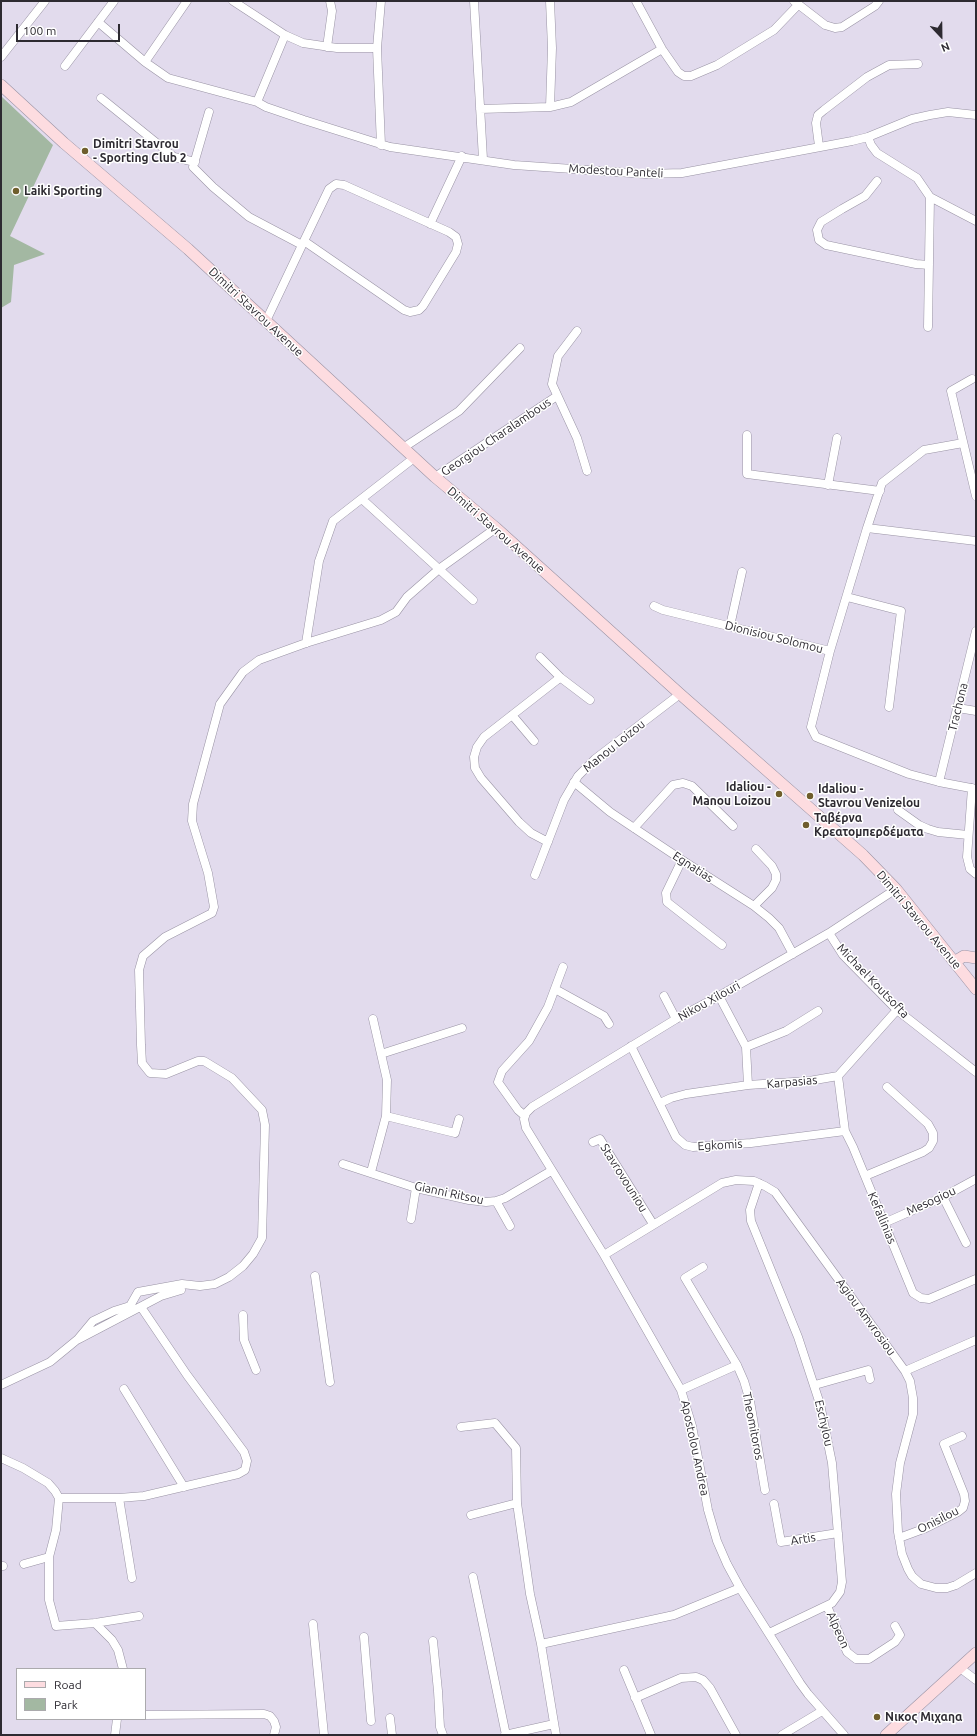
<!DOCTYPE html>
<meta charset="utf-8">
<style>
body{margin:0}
#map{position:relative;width:977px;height:1736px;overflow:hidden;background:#e2dbed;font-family:Ubuntu,sans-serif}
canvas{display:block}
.frame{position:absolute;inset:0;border:2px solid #2d2a31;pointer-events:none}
.legend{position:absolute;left:16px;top:1668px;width:130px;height:52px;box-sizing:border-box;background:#fff;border:1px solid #abaaad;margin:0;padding:5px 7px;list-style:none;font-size:12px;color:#2d2a31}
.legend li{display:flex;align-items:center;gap:8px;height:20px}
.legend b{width:20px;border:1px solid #abaaad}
.north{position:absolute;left:921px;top:16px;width:40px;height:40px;-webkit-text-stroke:3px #fff;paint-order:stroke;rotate:158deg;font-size:11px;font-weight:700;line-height:16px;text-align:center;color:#2d2a31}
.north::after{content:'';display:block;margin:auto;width:14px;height:18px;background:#2d2a31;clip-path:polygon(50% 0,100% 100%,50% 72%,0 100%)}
.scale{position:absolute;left:16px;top:24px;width:104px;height:18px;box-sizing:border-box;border:2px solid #2d2a31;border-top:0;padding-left:5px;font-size:12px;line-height:14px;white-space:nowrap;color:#2d2a31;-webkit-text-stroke:3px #fff;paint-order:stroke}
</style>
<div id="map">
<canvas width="977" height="1736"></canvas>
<div class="frame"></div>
<ul class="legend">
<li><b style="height:5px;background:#fddce0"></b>Road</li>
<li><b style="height:11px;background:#a3b8a2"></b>Park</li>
</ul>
<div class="north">N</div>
<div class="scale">100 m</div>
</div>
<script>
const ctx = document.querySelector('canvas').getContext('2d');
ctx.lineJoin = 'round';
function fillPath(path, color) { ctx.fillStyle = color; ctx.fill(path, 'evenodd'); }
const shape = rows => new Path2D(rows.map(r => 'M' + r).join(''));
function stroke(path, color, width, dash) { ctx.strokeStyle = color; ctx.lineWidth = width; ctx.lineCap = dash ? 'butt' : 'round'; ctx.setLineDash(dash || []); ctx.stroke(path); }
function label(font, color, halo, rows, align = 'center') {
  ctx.font = font + ' Ubuntu,sans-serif'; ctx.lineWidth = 3; ctx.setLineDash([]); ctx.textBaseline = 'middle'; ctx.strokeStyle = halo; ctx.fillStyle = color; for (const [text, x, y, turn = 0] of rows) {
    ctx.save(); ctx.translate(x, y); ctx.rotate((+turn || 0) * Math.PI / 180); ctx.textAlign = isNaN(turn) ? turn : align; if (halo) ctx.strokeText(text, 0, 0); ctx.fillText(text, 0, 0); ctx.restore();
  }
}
fillPath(shape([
 [1,96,53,145,10,236,45,254,14,265,11,302,1,308]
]), '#a3b8a2');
const street = shape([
 [233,1,285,35,303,43,337,48,377,48],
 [474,1,483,159],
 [636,1,662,49,678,72,684,76,691,76,717,65,774,30,798,5],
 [794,1,825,25,835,28,842,27,875,6,879,1],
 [98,22,145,62,168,78,257,102,266,107,304,120,390,147,514,165,646,174,682,173,852,141,868,137,912,119,930,115,948,112,976,115],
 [327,47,332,11,330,1],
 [1,57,45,1],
 [145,62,187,1],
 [65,66,114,1],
 [101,98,174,157,195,162],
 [257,102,285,35],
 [550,107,571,102,662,49],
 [480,109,550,107,552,48,550,1],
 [209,112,193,167,213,187,249,217,302,245],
 [868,137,871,145,877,153,917,178,930,197,976,221],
 [381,145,377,48,381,1],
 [819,146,816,123,818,115,824,110,867,77,889,65,918,64],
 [877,181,865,196,842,209,821,222,817,230,819,240,826,245,916,264,929,265],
 [430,224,462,156],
 [266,321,304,241,329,189,336,184,344,185,449,232,456,237,458,244,456,252,423,306,419,310,410,312,404,310,304,241],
 [928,327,930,197],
 [577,331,558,356,552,384,577,438,587,471],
 [972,379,951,391,976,496],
 [747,435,747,474,880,491],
 [403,448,459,411,520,348],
 [435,477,557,396],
 [828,485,837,438],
 [363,500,473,600],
 [867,528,882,483,924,450,963,443],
 [847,597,901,611,889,707],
 [654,606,663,610,830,651,811,727,816,737,909,774,939,782,976,789],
 [730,626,742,572],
 [306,643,319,561,333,521,414,458],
 [830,651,867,528,976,541],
 [540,657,561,678,590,700],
 [958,708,976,711],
 [512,715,534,741],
 [574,782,610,812,682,860,754,906,769,918,779,928,793,954],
 [939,782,976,631],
 [972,788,967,857,970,869,976,874],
 [898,810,919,825,928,829,938,832,968,835],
 [634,828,673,785,683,783,692,786,733,826],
 [548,842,531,833,519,822,481,778,475,768,474,757,477,747,484,737,557,680,561,678],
 [682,860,666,893,667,902,722,945],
 [535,875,564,800,578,776,595,759,680,694],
 [754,906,772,888,776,880,776,874,772,866,756,849],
 [829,933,843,955,897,1010,976,1072],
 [555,989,604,1016,609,1024],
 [664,996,676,1019],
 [719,996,746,1047,748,1085],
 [631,1046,676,1137,685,1145,693,1147,751,1143,845,1131],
 [746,1047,786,1031,818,1011],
 [381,1054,462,1028],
 [838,1076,845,1131,853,1147,913,1293,921,1298,929,1299,976,1279],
 [660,1103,671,1098,686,1094,748,1085,809,1081,838,1076,897,1010],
 [386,1116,455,1133,459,1119],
 [525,1116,518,1110,498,1082,502,1071,529,1041,548,1007,563,967],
 [593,1142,600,1139,653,1224],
 [343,1164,416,1188,469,1200,486,1202,496,1201,505,1198,551,1171],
 [371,1172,386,1116,387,1080,373,1019],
 [865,1176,923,1152,929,1148,933,1141,933,1133,928,1124,887,1087],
 [759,1183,750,1210,751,1221,798,1337,820,1404,832,1463,842,1582,840,1592,832,1603,769,1633],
 [943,1197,966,1243],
 [496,1201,510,1226],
 [411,1219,416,1188],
 [884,1223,943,1197,976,1179],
 [604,1255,722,1183,736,1180,754,1181,765,1186,775,1192,905,1371,910,1381,913,1398,913,1414,900,1463,896,1494,898,1532,902,1554,908,1569,912,1576,921,1584,936,1588,947,1588,956,1585,976,1573],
 [703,1267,685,1278,737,1365,744,1381,750,1401,765,1490],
 [315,1276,330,1382],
 [243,1315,244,1340,256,1370],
 [79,1339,161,1296,181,1290],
 [905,1371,976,1340],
 [1,1385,50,1362,78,1339,93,1321,114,1311,130,1306,138,1292,182,1284,200,1286,215,1284,229,1277,243,1266,253,1254,262,1238,265,1125,262,1110,232,1078,204,1061,198,1061,166,1074,150,1073,142,1063,141,1045,139,970,143,956,165,937,212,913,214,907,208,873,192,821,193,804,220,704,243,672,259,660,306,643,381,620,396,612,407,597,439,569,496,528],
 [815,1385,868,1370,870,1379],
 [124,1389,184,1487],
 [681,1390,737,1365],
 [461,1427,495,1423,516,1448,517,1503,530,1594,541,1644,556,1735],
 [1,1458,23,1468,48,1483,55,1491,59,1498,56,1530,49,1557,49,1600,56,1626,95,1623,139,1616],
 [59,1498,119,1498,144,1496,238,1474,245,1470,247,1461,244,1452,187,1375,141,1307],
 [119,1498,132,1578],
 [774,1504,781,1542,838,1533],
 [471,1515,517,1503],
 [899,1538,926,1528,958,1512,963,1508,965,1501,964,1494,944,1444,962,1436],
 [24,1564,49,1557],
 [1,1566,3,1566],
 [473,1577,506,1735],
 [827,1606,847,1652,856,1659,869,1659,895,1642,900,1635,895,1626],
 [95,1623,112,1640,118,1650,123,1669],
 [313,1624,324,1735],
 [364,1637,371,1721],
 [433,1641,438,1691,440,1727,443,1735],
 [541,1644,674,1615,740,1588],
 [960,1668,976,1680],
 [624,1670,651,1735],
 [635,1698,681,1678,696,1677,703,1680,710,1688,736,1735],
 [145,1715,264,1714,270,1716,274,1721,276,1727,274,1735],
 [390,1718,392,1735],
 [115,1735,117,1719],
 [505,1735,554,1724],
 [782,1735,822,1711],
 [844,1735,808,1694,800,1683,740,1588,727,1564,717,1541,708,1510,692,1426,681,1390,604,1255,526,1128,524,1119,526,1113,532,1107,676,1019,719,996,829,933,896,889]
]);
const secondary = shape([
 [1,85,64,143,188,249,435,477,496,528,680,694,863,855,896,889,976,989],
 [954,962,964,956,976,958],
 [886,1735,976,1653]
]);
stroke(street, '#9993a4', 9);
stroke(secondary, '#9993a4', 12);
stroke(street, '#fff', 8);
stroke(secondary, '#fddce0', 11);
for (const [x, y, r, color] of [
 [85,151,4,"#6f5e2c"],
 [16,191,4,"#6f5e2c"],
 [779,794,4,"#6f5e2c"],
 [810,796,4,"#6f5e2c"],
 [806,825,4,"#6f5e2c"],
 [877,1717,4,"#6f5e2c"]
]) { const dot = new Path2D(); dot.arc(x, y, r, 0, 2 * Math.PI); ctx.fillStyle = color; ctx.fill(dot); stroke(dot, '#fff', 1.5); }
label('bold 12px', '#2d2a31', '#fff', [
 ["Dimitri Stavrou",93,144],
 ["- Sporting Club 2",93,158],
 ["Laiki Sporting",24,191],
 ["Idaliou -",771,787,"right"],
 ["Manou Loizou",771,801,"right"],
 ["Idaliou -",818,789],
 ["Stavrou Venizelou",818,803],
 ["Ταβέρνα",814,818],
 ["Κρεατομπερδέματα",814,832],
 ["Νικος Μιχαηα",885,1717]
], 'left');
label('12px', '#2d2a31', '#fff', [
 ["Modestou Panteli",616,171,3],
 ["Dimitri Stavrou Avenue",256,312,43],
 ["Georgiou Charalambous",496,437,-34],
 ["Dimitri Stavrou Avenue",496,530,41],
 ["Dionisiou Solomou",774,637,14],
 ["Trachona",958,707,-76],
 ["Manou Loizou",614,746,-39],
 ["Egnatias",693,867,33],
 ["Dimitri Stavrou Avenue",919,920,50],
 ["Michael Koutsofta",873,981,46],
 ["Nikou Xilouri",709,1001,-29],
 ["Karpasias",792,1082,-5],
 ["Egkomis",720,1145,-3],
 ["Stavrovouniou",624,1178,58],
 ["Gianni Ritsou",449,1193,12],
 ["Mesogiou",931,1201,-25],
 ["Kefallinias",882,1218,67],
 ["Agiou Amvrosiou",866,1317,54],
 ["Eschylou",824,1423,77],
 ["Theomitoros",753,1426,79],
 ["Apostolou Andrea",695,1448,78],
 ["Onisilou",938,1520,-27],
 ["Artis",803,1539,-9],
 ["Alpeon",838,1630,66]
]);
</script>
